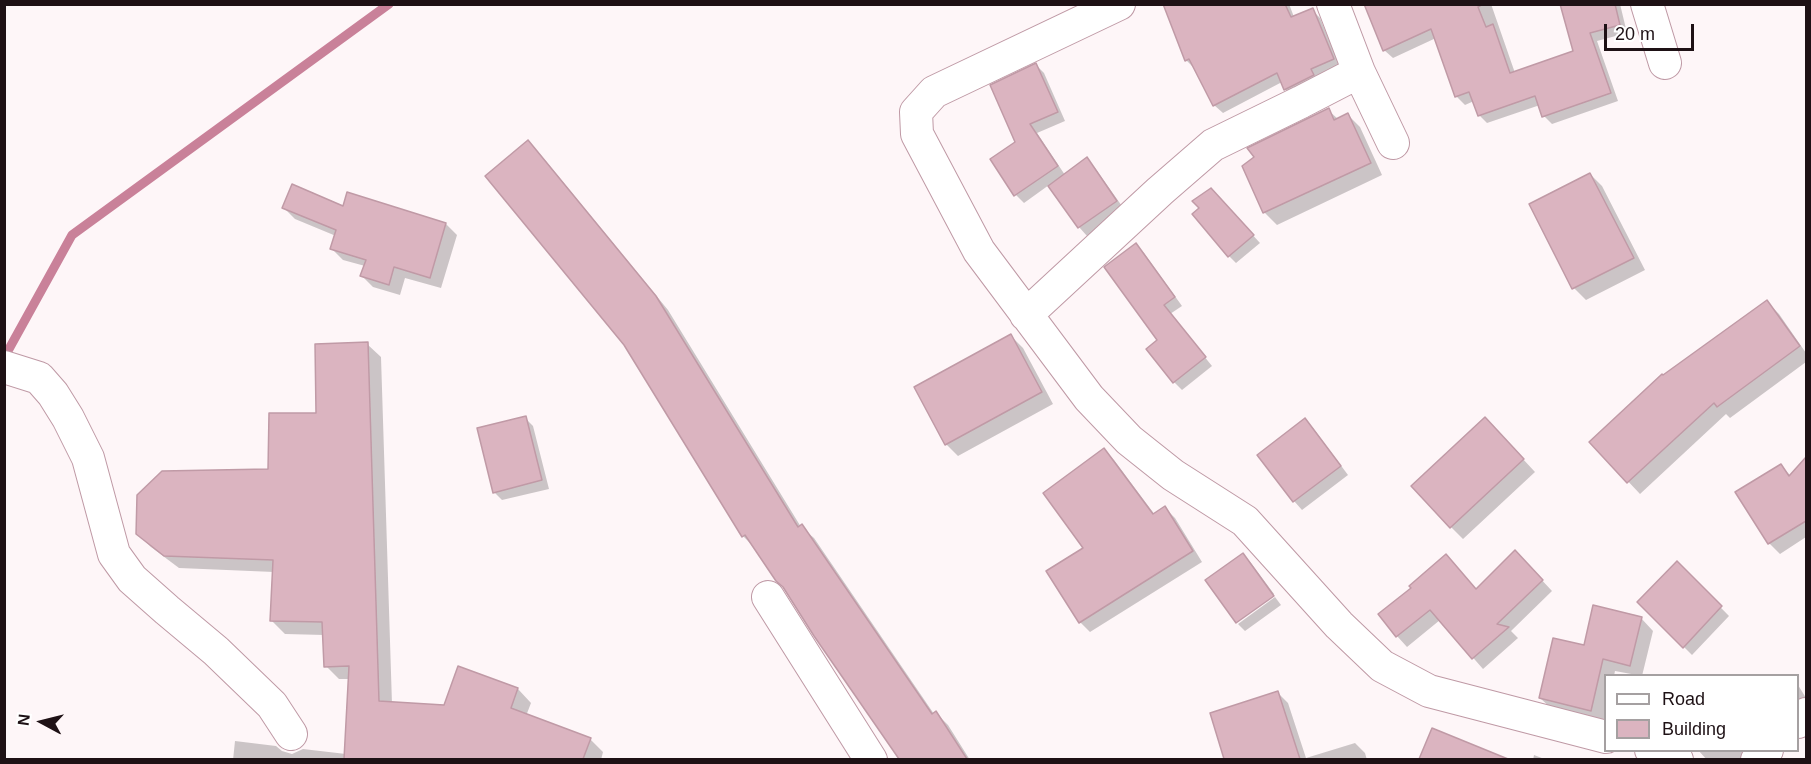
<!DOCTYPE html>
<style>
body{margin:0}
#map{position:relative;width:1811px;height:764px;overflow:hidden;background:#fef6f8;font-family:Helvetica,sans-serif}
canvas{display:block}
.frame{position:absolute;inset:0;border:6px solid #1e1115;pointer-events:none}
.legend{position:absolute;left:1604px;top:674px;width:195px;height:78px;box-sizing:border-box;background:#fff;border:2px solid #a5a0a1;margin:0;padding:8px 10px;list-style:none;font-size:18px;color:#1e1115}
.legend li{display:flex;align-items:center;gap:12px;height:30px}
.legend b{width:30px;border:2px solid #a5a0a1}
.north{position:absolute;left:12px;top:692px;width:60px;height:60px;-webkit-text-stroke:4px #fff;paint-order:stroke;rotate:277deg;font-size:16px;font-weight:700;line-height:24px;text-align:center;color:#1e1115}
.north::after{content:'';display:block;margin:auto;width:21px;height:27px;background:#1e1115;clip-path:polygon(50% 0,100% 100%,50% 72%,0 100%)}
.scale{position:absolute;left:1604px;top:24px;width:90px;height:27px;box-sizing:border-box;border:3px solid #1e1115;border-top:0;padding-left:8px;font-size:18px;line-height:21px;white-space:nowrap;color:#1e1115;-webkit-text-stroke:4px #fff;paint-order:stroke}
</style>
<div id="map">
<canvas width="1811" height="764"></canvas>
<div class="frame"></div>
<ul class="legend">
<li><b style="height:8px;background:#fff"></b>Road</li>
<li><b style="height:16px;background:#dbb4c0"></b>Building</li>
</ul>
<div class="north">N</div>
<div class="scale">20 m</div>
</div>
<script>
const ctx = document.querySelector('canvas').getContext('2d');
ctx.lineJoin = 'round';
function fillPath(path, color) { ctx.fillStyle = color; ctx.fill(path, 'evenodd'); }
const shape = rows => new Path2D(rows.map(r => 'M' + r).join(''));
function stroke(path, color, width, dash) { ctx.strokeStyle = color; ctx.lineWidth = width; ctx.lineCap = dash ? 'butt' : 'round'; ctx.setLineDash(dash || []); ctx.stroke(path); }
fillPath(shape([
 [1176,4,1289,4,1294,17,1312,10,1320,18,1341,68,1293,98,1285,89,1282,82,1223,113,1214,105,1194,68,1186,60],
 [1366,4,1491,4,1515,73,1574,52,1561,4,1620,4,1627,33,1597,41,1618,101,1552,124,1544,116,1540,105,1487,123,1479,115,1474,101,1465,105,1457,97,1436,38,1393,58,1384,50],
 [1036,65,1044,73,1065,121,1037,133,1065,175,1087,159,1095,168,1124,209,1087,236,1079,227,1049,185,1024,203,1016,195,1016,143],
 [1328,110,1338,119,1348,115,1360,127,1382,175,1277,225,1265,213,1244,166],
 [528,142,540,154,668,310,801,527,814,538,934,714,936,713,948,725,970,760,901,760,785,588,755,548,743,536],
 [1590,174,1602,186,1645,270,1586,300,1574,288,1531,205],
 [1218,197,1260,243,1236,263,1229,256,1201,209],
 [284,208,344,208,446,224,457,235,441,288,405,278,400,295,373,287,362,276,365,266,343,260,332,249,336,236,295,219],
 [1136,245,1144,253,1182,306,1170,314,1212,366,1182,390,1174,382,1159,340],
 [1767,302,1779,314,1806,353,1806,362,1730,418,1726,414,1640,494,1591,442],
 [1011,336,1023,348,1053,404,958,456,946,444],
 [367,344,381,357,392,704,445,707,459,668,518,689,531,703,526,716,590,739,603,752,601,760,233,760,235,741,276,746,282,751,292,754,303,749,346,754,350,679,339,679,326,666,324,635,285,634,272,621,274,572,179,568,151,547,137,533,269,470,318,415],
 [525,418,533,426,549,489,502,500,494,492],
 [1305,420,1313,428,1348,475,1302,510,1294,501,1259,455],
 [1497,431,1535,472,1463,539,1451,527],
 [1104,450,1114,460,1155,515,1165,508,1175,518,1202,562,1090,632,1080,622,1085,548],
 [1806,459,1806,537,1780,554,1769,543,1738,492,1781,466,1791,476],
 [1243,554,1251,563,1274,594,1236,621],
 [1526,563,1552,591,1511,631,1518,638,1483,669,1440,620,1407,647,1397,636,1380,614,1477,590],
 [1677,563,1729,616,1692,655,1639,602],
 [1275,597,1281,605,1245,631,1238,624],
 [1641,618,1653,631,1642,676,1615,671,1614,676,1606,676,1606,711,1603,722,1553,710,1540,698,1585,647],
 [1798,685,1806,698,1806,707,1798,714],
 [1278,693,1288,703,1306,758,1355,743,1365,753,1367,760,1226,760,1211,714],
 [1433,730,1505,760,1420,760],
 [1698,750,1758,750,1750,760,1707,760],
 [1534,755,1547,760,1533,760]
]), '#0003');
stroke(shape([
 [4,358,72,235,389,4]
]), '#c98199', 9);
const building = shape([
 [1163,4,1285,4,1291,17,1313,8,1334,59,1311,69,1314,75,1284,90,1277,73,1213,106,1189,59,1185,61,1163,4],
 [1364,4,1483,4,1478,7,1486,27,1493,24,1510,73,1573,51,1560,4,1615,4,1620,25,1590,33,1611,93,1542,117,1535,96,1478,116,1469,92,1455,97,1431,29,1383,51,1364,4],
 [1036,63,1058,112,1030,124,1058,166,1014,196,990,159,1015,142,990,85,1036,63],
 [1329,108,1334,120,1348,113,1371,163,1263,213,1242,166,1254,157,1247,148,1329,108],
 [528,140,656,296,798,527,802,524,932,714,936,711,967,759,899,759,814,636,783,587,776,581,745,535,742,537,624,345,485,176,528,140],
 [1087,157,1117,201,1078,228,1048,186,1087,157],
 [1590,173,1634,258,1572,289,1529,204,1590,173],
 [292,184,343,206,347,192,446,223,430,278,394,267,389,285,360,276,366,260,330,249,336,230,282,208,292,184],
 [1211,188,1254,235,1228,257,1192,214,1199,208,1192,201,1211,188],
 [1136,243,1175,297,1164,305,1206,357,1173,383,1146,349,1157,340,1104,267,1136,243],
 [1767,300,1800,346,1717,407,1714,403,1627,483,1589,442,1662,374,1663,375,1767,300],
 [1011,334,1042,392,945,445,914,387,1011,334],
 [368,342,379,701,444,705,458,666,518,688,511,708,591,738,583,759,344,759,349,666,324,667,322,622,270,621,273,560,164,556,136,534,137,495,162,471,268,469,269,413,316,413,315,344,368,342],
 [526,416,542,480,493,493,477,428,526,416],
 [1485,417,1524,459,1450,528,1411,486,1485,417],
 [1305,418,1341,466,1293,502,1257,455,1305,418],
 [1104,448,1153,514,1165,506,1193,551,1079,623,1046,571,1083,548,1043,493,1104,448],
 [1806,457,1806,521,1768,544,1735,492,1781,464,1789,476,1806,457],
 [1515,550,1543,580,1497,624,1509,627,1472,659,1430,610,1396,637,1378,614,1411,588,1409,586,1446,554,1476,589,1515,550],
 [1243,553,1274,596,1236,623,1205,580,1243,553],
 [1677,561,1722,606,1683,648,1637,602,1677,561],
 [1593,605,1642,617,1630,666,1603,659,1591,711,1539,698,1553,638,1584,645,1593,605],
 [1278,691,1300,759,1224,759,1210,713,1278,691],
 [1432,728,1508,759,1419,759,1432,728]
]);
fillPath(building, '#dbb4c0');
stroke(building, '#c09aa6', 1.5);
const street = shape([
 [1119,4,934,92,916,112,917,134,979,251,1089,398,1129,440,1173,475,1245,521,1339,625,1382,666,1429,691,1606,737],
 [1333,4,1359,72],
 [1647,4,1665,63],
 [1026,315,1160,191,1213,145,1301,102,1359,72,1393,143],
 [4,367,39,378,53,394,68,418,88,458,114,554,132,579,167,610,216,651,272,705,291,734],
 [768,597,871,760],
 [1798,722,1806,714],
 [1651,750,1677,760],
 [1757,760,1767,750]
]);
stroke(street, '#bf99a5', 34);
stroke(street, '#fff', 32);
</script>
